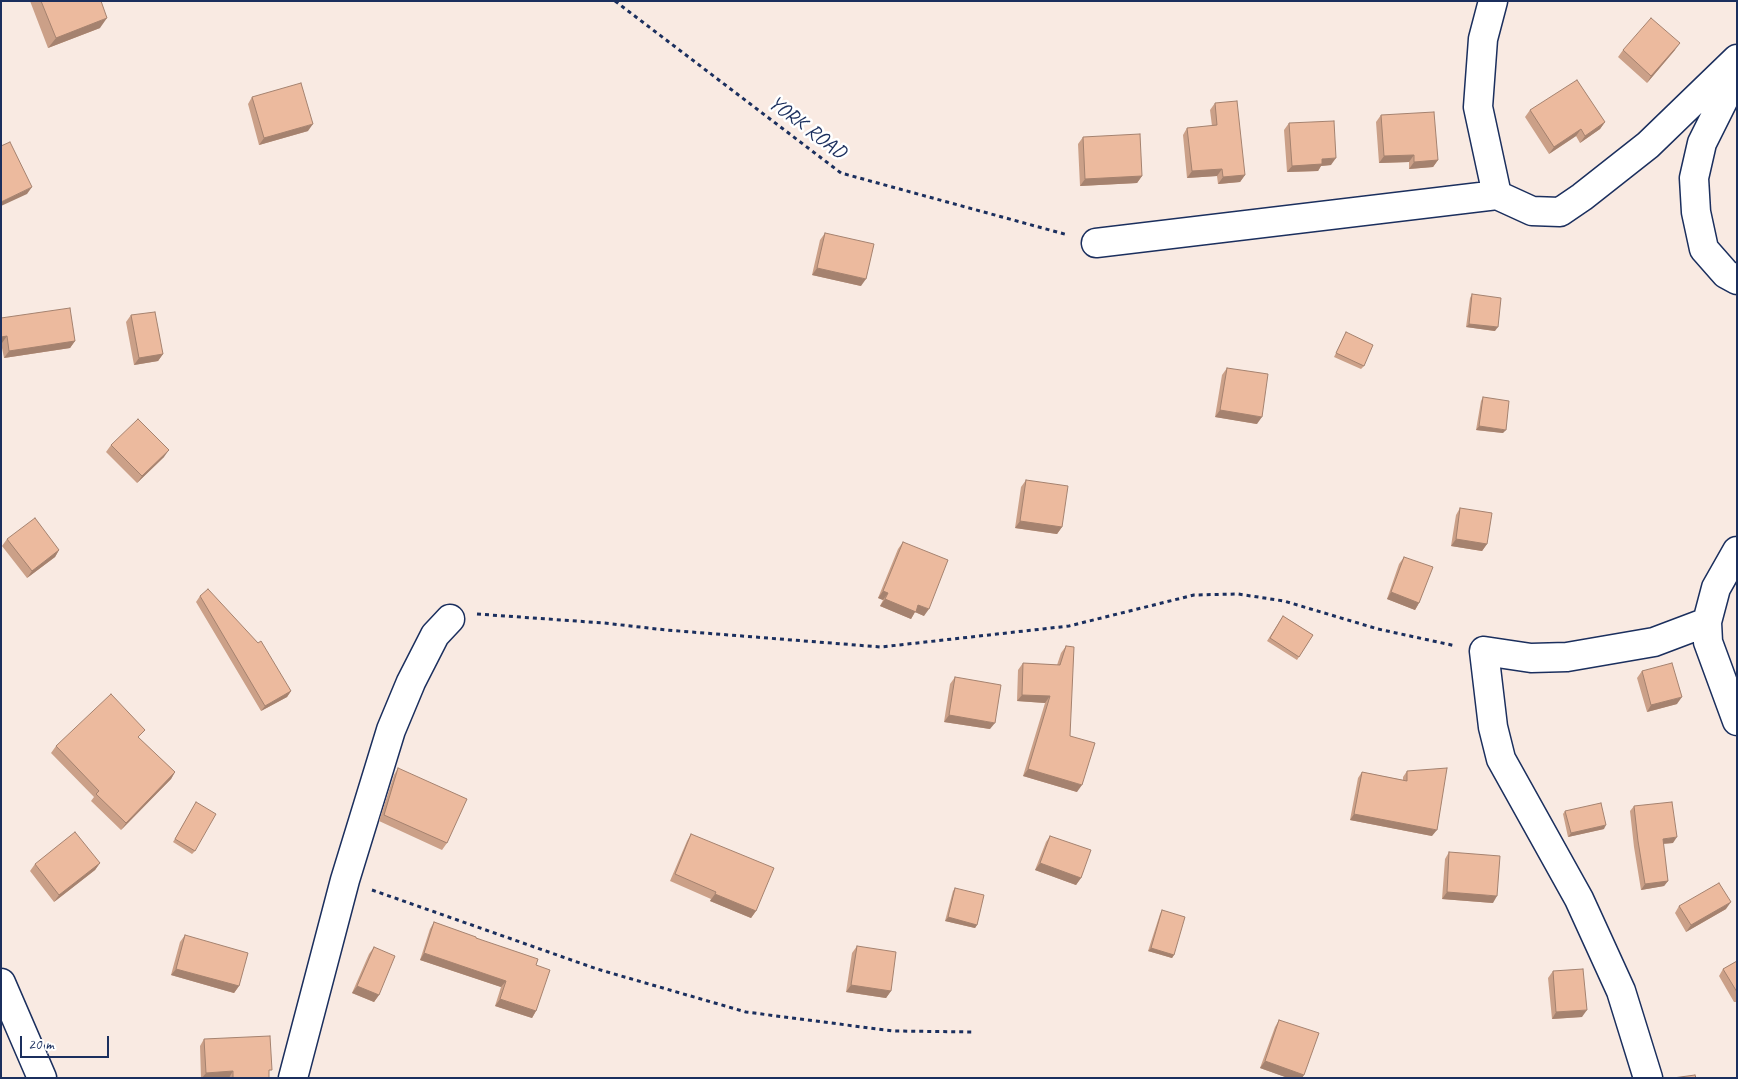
<!DOCTYPE html>
<style>
body{margin:0}
#map{position:relative;width:1738px;height:1079px;overflow:hidden;background:#f9eae2;font-family:Caveat,sans-serif}
canvas{display:block}
.frame{position:absolute;inset:0;border:2px solid #1b2f5e;pointer-events:none}
.scale{position:absolute;left:20px;top:1036px;width:89px;height:22px;box-sizing:border-box;border:2px solid #1b2f5e;border-top:0;padding-left:6px;font-size:15px;line-height:18px;white-space:nowrap;color:#1b2f5e;-webkit-text-stroke:4px #fff;paint-order:stroke}
</style>
<div id="map">
<canvas width="1738" height="1079"></canvas>
<div class="frame"></div>
<div class="scale">20 m</div>
</div>
<script>
const ctx = document.querySelector('canvas').getContext('2d');
ctx.lineJoin = 'round';
const shape = rows => new Path2D(rows.map(r => 'M' + r).join(''));
function stroke(path, color, width, dash) { ctx.strokeStyle = color; ctx.lineWidth = width; ctx.lineCap = dash ? 'butt' : 'round'; ctx.setLineDash(dash || []); ctx.stroke(path); }
function fillPath(path, color) { ctx.fillStyle = color; ctx.fill(path, 'evenodd'); }
function label(font, color, halo, rows, align = 'center') {
  ctx.font = font + ' Caveat,sans-serif'; ctx.lineWidth = 5; ctx.setLineDash([]); ctx.textBaseline = 'middle'; ctx.strokeStyle = halo; ctx.fillStyle = color; for (const [text, x, y, turn = 0] of rows) {
    ctx.save(); ctx.translate(x, y); ctx.rotate((+turn || 0) * Math.PI / 180); ctx.textAlign = isNaN(turn) ? turn : align; if (halo) ctx.strokeText(text, 0, 0); ctx.fillText(text, 0, 0); ctx.restore();
  }
}
const street = shape([
 [1493,1,1483,39,1478,107,1497,195],
 [1737,73,1702,143,1694,178,1696,212,1704,249,1726,274,1737,280],
 [1096,243,1497,195,1532,211,1560,212,1582,197,1648,145,1737,59],
 [1737,551,1716,588,1707,622,1708,642,1737,721],
 [1,983,42,1078],
 [293,1078,345,880,391,730,411,682,435,635,450,619],
 [1648,1078,1621,991,1579,899,1501,759,1493,727,1484,651,1531,658,1567,657,1654,642,1707,622]
]);
stroke(street, '#1b2f5e', 31);
stroke(shape([
 [615,1,841,173,1068,235],
 [477,614,604,623,666,630,881,647,1069,626,1194,595,1238,594,1284,601,1378,629,1456,646],
 [372,890,597,969,746,1012,893,1031,975,1032]
]), '#1b2f5e', 3, [4, 4]);
stroke(street, '#fff', 28);
fillPath(shape([
 [30,1,101,1,100,28,48,48],
 [1623,50,1675,50,1647,83,1618,57],
 [252,97,308,131,259,145,248,104],
 [1215,103,1245,175,1240,182,1218,184,1217,176,1187,178,1183,135,1187,128,1212,126,1210,110],
 [1530,110,1605,122,1600,129,1580,143,1576,136,1549,154,1525,117],
 [1381,115,1438,160,1433,167,1409,169,1409,162,1379,163,1376,122],
 [1289,123,1331,165,1321,166,1318,171,1287,172,1284,130],
 [1083,137,1142,176,1137,183,1080,186,1078,144],
 [825,233,861,286,812,275,820,240],
 [1472,294,1495,331,1466,327,1470,298],
 [131,315,163,354,158,361,134,365,126,322],
 [1,318,75,341,70,348,4,358,1,343],
 [1346,332,1364,366,1361,369,1334,357],
 [1227,368,1257,424,1215,417,1222,375],
 [1483,397,1503,433,1476,430,1481,401],
 [111,445,164,457,137,483,106,452],
 [1026,480,1062,527,1057,534,1015,528,1021,487],
 [1460,508,1487,544,1482,551,1451,546,1456,515],
 [7,539,59,550,55,557,27,578,2,546],
 [903,542,924,616,915,612,911,619,880,606,883,600,878,598,898,549],
 [1404,557,1419,603,1415,610,1387,599,1399,564],
 [200,596,291,691,287,697,261,711,196,602],
 [1283,616,1313,635,1297,660,1267,641],
 [1066,646,1070,736,1077,792,1023,776,1045,703,1017,701,1018,670,1023,663,1057,665,1061,653],
 [1642,671,1677,704,1647,712,1637,678],
 [955,677,990,729,944,722,950,684],
 [139,738,175,772,171,779,121,830,91,801,94,797,51,753,56,746],
 [398,768,447,843,442,850,379,821,394,775],
 [1407,771,1432,836,1350,820,1358,778,1362,772,1403,780,1403,777],
 [194,806,195,851,192,854,173,842],
 [1634,806,1673,843,1663,844,1668,881,1664,886,1641,890,1634,847,1630,811],
 [1565,811,1604,829,1568,837,1563,814],
 [691,834,756,911,751,918,710,901,711,899,670,881,687,841],
 [1050,836,1081,878,1076,885,1035,870,1046,842],
 [1449,852,1493,903,1442,899,1445,859],
 [100,863,95,870,54,902,30,871,35,864],
 [955,888,977,925,975,928,945,921,953,891],
 [1679,906,1726,909,1686,932,1675,913],
 [1162,910,1174,955,1172,958,1148,951,1160,914],
 [434,922,476,938,536,965,536,1011,532,1018,495,1006,501,987,420,960,430,929],
 [185,935,239,986,234,993,171,975,180,942],
 [857,946,891,991,886,998,846,992,852,953],
 [374,947,379,995,374,1002,352,993,369,954],
 [1737,961,1737,1002,1734,1002,1719,976,1723,969],
 [1553,971,1582,1017,1552,1019,1548,978],
 [1279,1020,1304,1075,1302,1078,1288,1078,1260,1068,1275,1027],
 [204,1039,269,1074,269,1078,201,1078,200,1046]
]), '#cba088');
fillPath(shape([
 [107,18,100,28,48,48,56,38],
 [1680,43,1675,50,1647,83,1651,76],
 [1605,122,1600,129,1580,143,1585,136],
 [313,124,308,131,259,145,264,138],
 [1581,129,1576,136,1549,154,1554,147],
 [1414,155,1409,162,1379,163,1384,156],
 [1336,158,1331,165,1321,166,1318,171,1287,172,1292,166,1322,159],
 [1438,160,1433,167,1409,169,1414,162],
 [1222,169,1217,176,1187,178,1192,171],
 [1245,175,1240,182,1218,184,1223,177],
 [1142,176,1137,183,1080,186,1085,179],
 [32,187,27,194,1,206,1,202],
 [817,268,866,279,861,286,812,275],
 [1469,324,1498,327,1495,331,1466,327],
 [7,336,2,343,1,343,1,337],
 [75,341,70,348,4,358,9,351],
 [163,354,158,361,134,365,139,358],
 [1220,410,1262,417,1257,424,1215,417],
 [1479,426,1506,430,1503,433,1476,430],
 [169,450,164,457,137,483,142,476],
 [1020,521,1062,527,1057,534,1015,528],
 [1456,539,1487,544,1482,551,1451,546],
 [59,550,55,557,27,578,32,571],
 [883,591,888,593,883,600,878,598],
 [1391,592,1419,603,1415,610,1387,599],
 [885,599,918,605,929,609,924,616,915,612,911,619,880,606],
 [291,691,287,697,261,711,265,706],
 [1022,695,1050,696,1045,703,1017,701],
 [1682,697,1677,704,1647,712,1651,705],
 [949,715,995,723,990,729,944,722],
 [1028,769,1082,785,1077,792,1023,776],
 [175,772,171,779,121,830,126,823],
 [1354,814,1437,830,1432,836,1350,820],
 [1606,825,1604,829,1568,837,1571,833],
 [1677,837,1673,843,1659,844,1663,839],
 [100,863,95,870,54,902,59,895],
 [1040,863,1081,878,1076,885,1035,870],
 [1668,881,1664,886,1641,890,1645,884],
 [1447,892,1497,896,1493,903,1442,899],
 [715,894,756,911,751,918,710,901],
 [1731,902,1726,909,1686,932,1691,925],
 [948,917,977,925,975,928,945,921],
 [1151,948,1174,955,1172,958,1148,951],
 [424,953,506,981,501,987,420,960],
 [176,969,239,986,234,993,171,975],
 [851,985,891,991,886,998,846,992],
 [357,986,379,995,374,1002,352,993],
 [500,999,536,1011,532,1018,495,1006],
 [1587,1010,1582,1017,1552,1019,1556,1012],
 [1265,1061,1304,1075,1302,1078,1288,1078,1260,1068],
 [233,1071,229,1078,202,1078,206,1073]
]), '#a5826f');
const building = shape([
 [41,1,101,1,107,18,56,38,41,1],
 [1651,18,1680,43,1651,76,1623,50,1651,18],
 [1577,80,1605,122,1585,136,1581,129,1554,147,1530,110,1577,80],
 [301,83,313,124,264,138,252,97,301,83],
 [1237,101,1245,175,1223,177,1222,169,1192,171,1187,128,1217,125,1215,103,1237,101],
 [1434,112,1438,160,1414,162,1414,155,1384,156,1381,115,1434,112],
 [1334,121,1336,158,1322,159,1322,164,1292,166,1289,123,1334,121],
 [1140,134,1142,176,1085,179,1083,137,1140,134],
 [10,142,32,187,1,202,1,146,10,142],
 [825,233,874,244,866,279,817,268,825,233],
 [1472,294,1501,298,1498,327,1469,324,1472,294],
 [70,308,75,341,9,351,7,336,1,337,1,318,70,308],
 [155,312,163,354,139,358,131,315,155,312],
 [1346,332,1373,345,1364,366,1336,353,1346,332],
 [1227,368,1268,374,1262,417,1220,410,1227,368],
 [1483,397,1509,401,1506,430,1479,426,1483,397],
 [138,419,169,450,142,476,111,445,138,419],
 [1026,480,1068,486,1062,527,1020,521,1026,480],
 [1460,508,1492,513,1487,544,1456,539,1460,508],
 [35,518,59,550,32,571,7,539,35,518],
 [903,542,948,560,929,609,918,605,916,612,885,599,888,593,883,591,903,542],
 [1404,557,1433,567,1419,603,1391,592,1404,557],
 [208,589,258,643,261,641,291,691,265,706,200,596,208,589],
 [1283,616,1313,635,1299,657,1270,638,1283,616],
 [1066,646,1074,647,1070,736,1095,743,1082,785,1028,769,1050,696,1022,695,1023,663,1060,665,1066,646],
 [1672,663,1682,697,1651,705,1642,671,1672,663],
 [955,677,1001,685,995,723,949,715,955,677],
 [111,694,145,730,138,737,175,772,126,823,96,794,99,791,56,746,111,694],
 [398,768,467,799,447,843,384,815,398,768],
 [1447,768,1437,830,1354,814,1362,772,1407,781,1407,771,1447,768],
 [196,802,216,814,195,851,175,839,196,802],
 [1672,802,1677,837,1663,839,1668,881,1645,884,1638,841,1634,806,1672,802],
 [1601,803,1606,825,1571,833,1565,811,1601,803],
 [75,832,100,863,59,895,35,864,75,832],
 [691,834,774,868,756,911,715,894,716,892,675,874,691,834],
 [1050,836,1091,850,1081,878,1040,863,1050,836],
 [1449,852,1500,856,1497,896,1447,892,1449,852],
 [1719,883,1731,902,1691,925,1679,906,1719,883],
 [955,888,984,895,977,925,948,917,955,888],
 [1162,910,1185,917,1174,955,1151,948,1162,910],
 [434,922,476,937,476,938,538,959,536,965,550,970,536,1011,500,999,506,981,424,953,434,922],
 [185,935,248,953,239,986,176,969,185,935],
 [857,946,896,952,891,991,851,985,857,946],
 [374,947,395,956,379,995,357,986,374,947],
 [1737,961,1737,992,1723,969,1737,961],
 [1583,969,1587,1010,1556,1012,1553,971,1583,969],
 [1279,1020,1319,1033,1304,1075,1265,1061,1279,1020],
 [270,1036,272,1070,269,1070,269,1078,233,1078,233,1071,206,1073,204,1039,270,1036],
 [1695,1075,1696,1078,1673,1078,1695,1075]
]);
fillPath(building, '#ecba9e');
stroke(building, '#a5826f', 1);
label('21px', '#1b2f5e', '#fff', [
 ["YORK ROAD",807,128,37]
]);
</script>
